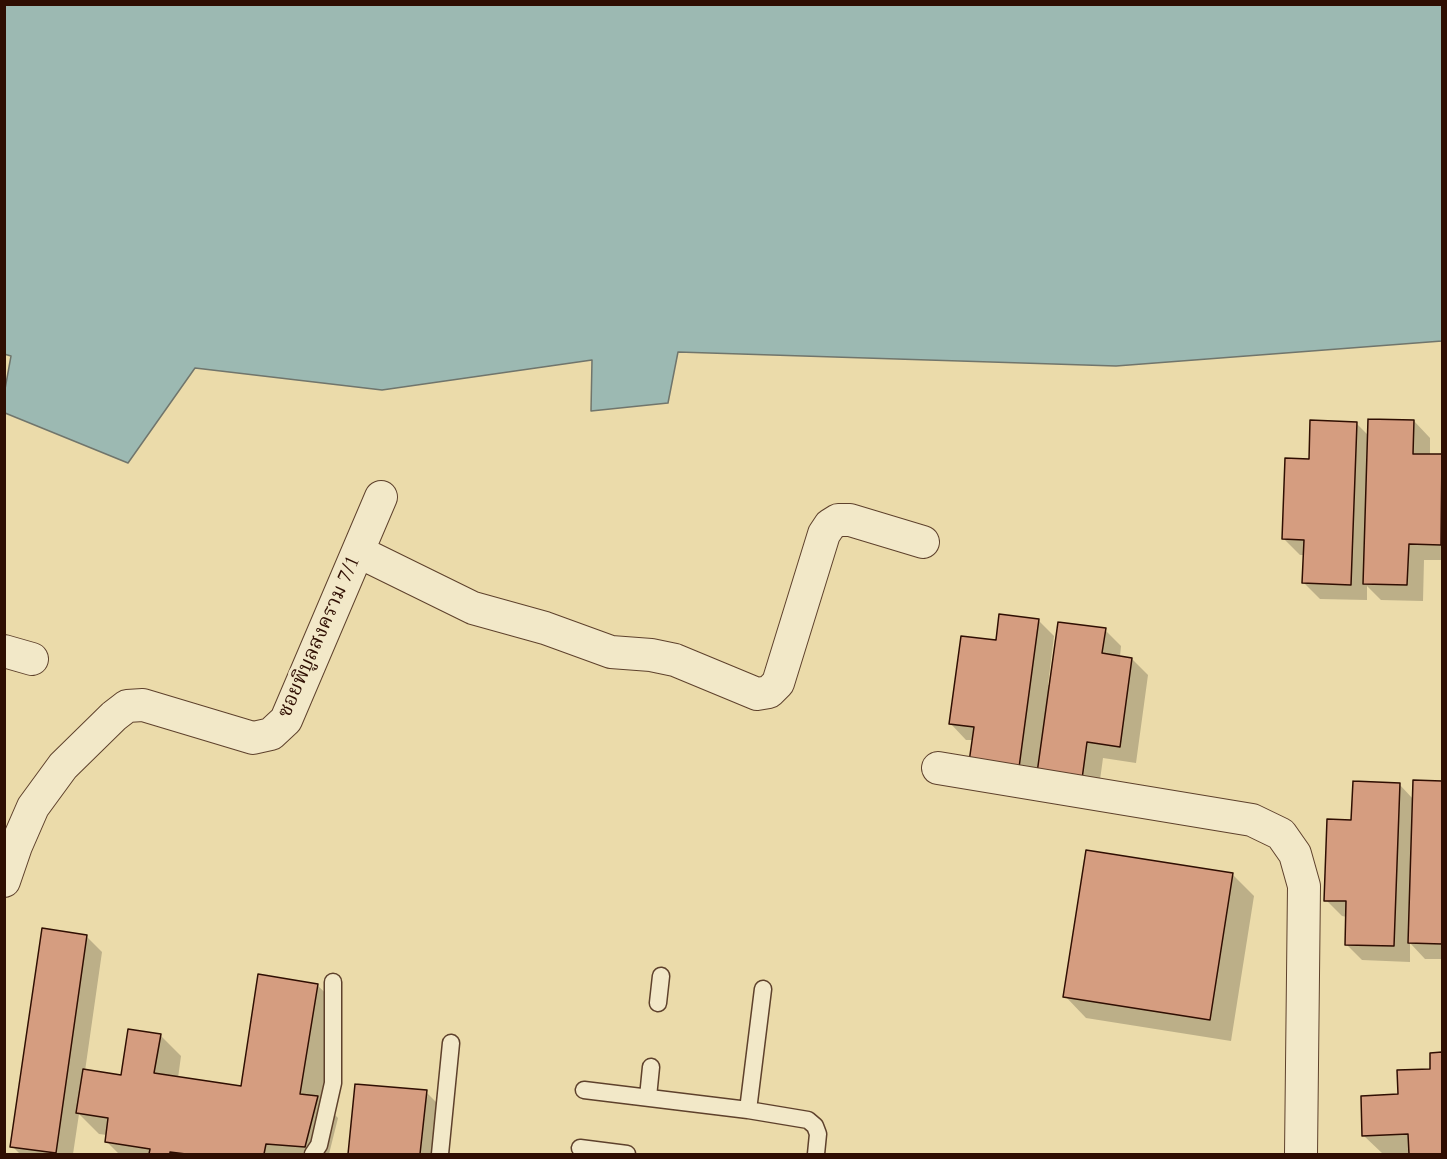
<!DOCTYPE html>
<meta charset="utf-8">
<style>
body{margin:0}
#map{position:relative;width:1447px;height:1159px;overflow:hidden;background:#ebdbaa;font-family:Cardo,serif}
canvas{display:block}
.frame{position:absolute;inset:0;border:6px solid #2f0e02;pointer-events:none}
</style>
<div id="map">
<canvas width="1447" height="1159"></canvas>
<div class="frame"></div>
</div>
<script>
const ctx = document.querySelector('canvas').getContext('2d');
ctx.lineJoin = 'round';
function fillPath(path, color) { ctx.fillStyle = color; ctx.fill(path, 'evenodd'); }
const shape = rows => new Path2D(rows.map(r => 'M' + r).join(''));
function stroke(path, color, width, dash) { ctx.strokeStyle = color; ctx.lineWidth = width; ctx.lineCap = dash ? 'butt' : 'round'; ctx.setLineDash(dash || []); ctx.stroke(path); }
function label(font, color, halo, rows, align = 'center') {
  ctx.font = font + ' Cardo,"Noto Serif Thai",serif'; ctx.lineWidth = 6; ctx.setLineDash([]); ctx.textBaseline = 'middle'; ctx.strokeStyle = halo; ctx.fillStyle = color; for (const [text, x, y, turn = 0] of rows) {
    ctx.save(); ctx.translate(x, y); ctx.rotate((+turn || 0) * Math.PI / 180); ctx.textAlign = isNaN(turn) ? turn : align; if (halo) ctx.strokeText(text, 0, 0); ctx.fillText(text, 0, 0); ctx.restore();
  }
}
const water = shape([
 [5,4,1442,5,1442,341,1116,366,678,352,668,403,591,411,592,360,382,390,195,368,128,463,5,413,5,389,11,356,4,354,5,4]
]);
fillPath(water, '#9cb9b2');
stroke(water, '#70756c', 1.5);
fillPath(shape([
 [1414,421,1430,438,1430,456,1442,456,1442,560,1424,560,1423,601,1381,600,1367,586,1367,600,1320,599,1304,583,1305,555,1300,555,1284,539,1310,460,1356,423,1369,436],
 [1038,620,1054,636,1048,685,1051,686,1105,630,1121,646,1120,657,1132,659,1148,675,1136,763,1103,758,1098,795,1034,791,974,740,966,740,950,723,997,642],
 [1415,782,1442,782,1442,959,1425,959,1410,943,1410,962,1362,960,1346,944,1347,917,1342,916,1326,900,1353,822,1399,784,1414,800],
 [1233,875,1254,896,1231,1041,1086,1018,1065,996],
 [86,936,102,952,85,1071,122,1076,160,1035,181,1056,178,1078,242,1088,317,985,339,1006,323,1103,338,1118,329,1154,119,1154,106,1141,107,1135,99,1134,79,1114,73,1154,20,1154,12,1146],
 [1431,1054,1442,1054,1442,1154,1383,1154,1363,1135,1399,1096,1432,1071],
 [357,1086,426,1092,442,1108,438,1154,350,1154]
]), '#0003');
const building = shape([
 [1368,419,1414,420,1413,454,1442,454,1441,545,1409,544,1407,585,1363,584,1368,419],
 [1310,420,1357,422,1351,585,1302,583,1304,540,1282,539,1285,458,1309,459,1310,420],
 [999,614,1039,619,1018,775,968,769,974,727,949,724,961,636,996,640,999,614],
 [1058,622,1106,628,1102,653,1132,658,1120,747,1087,742,1082,779,1037,773,1058,622],
 [1413,780,1442,781,1442,944,1408,943,1413,780],
 [1353,781,1400,783,1394,946,1345,945,1346,901,1324,901,1327,819,1351,820,1353,781],
 [1086,850,1233,873,1210,1020,1063,997,1086,850],
 [42,928,87,935,56,1153,10,1147,42,928],
 [258,974,318,984,300,1094,318,1096,305,1147,266,1144,264,1154,186,1154,170,1152,170,1154,149,1154,150,1149,105,1142,108,1118,76,1113,83,1069,121,1075,128,1029,161,1034,154,1073,241,1086,258,974],
 [1442,1052,1442,1154,1409,1154,1408,1134,1362,1136,1361,1096,1398,1094,1397,1070,1430,1069,1430,1053,1442,1052],
 [355,1084,427,1090,420,1154,348,1154,355,1084]
]);
fillPath(building, '#d59d80');
stroke(building, '#2f0e02', 1.5);
const lane = shape([
 [658,1003,661,976],
 [584,1090,748,1110,808,1120,815,1126,818,1134,816,1154],
 [648,1097,651,1067],
 [748,1110,763,989],
 [580,1148,627,1154],
 [313,1154,319,1145,333,1083,333,982],
 [440,1154,451,1043]
]);
const street = shape([
 [359,552,473,608,545,628,611,652,651,655,675,660,757,694,769,692,778,683,824,534,830,525,838,520,850,520,923,542],
 [4,651,32,659],
 [938,768,1252,820,1281,834,1295,854,1304,886,1301,1154],
 [4,881,16,846,33,807,63,766,114,716,127,706,143,705,253,738,271,734,286,720,381,497]
]);
stroke(lane, '#5e412c', 19);
stroke(street, '#5e412c', 34);
stroke(lane, '#f2e8c8', 16);
stroke(street, '#f2e8c8', 32);
label('20px', '#2f0e02', '#f2e8c8', [
 ["ซอยพิบูลสงคราม 7/1",320,637,-66]
]);
</script>
